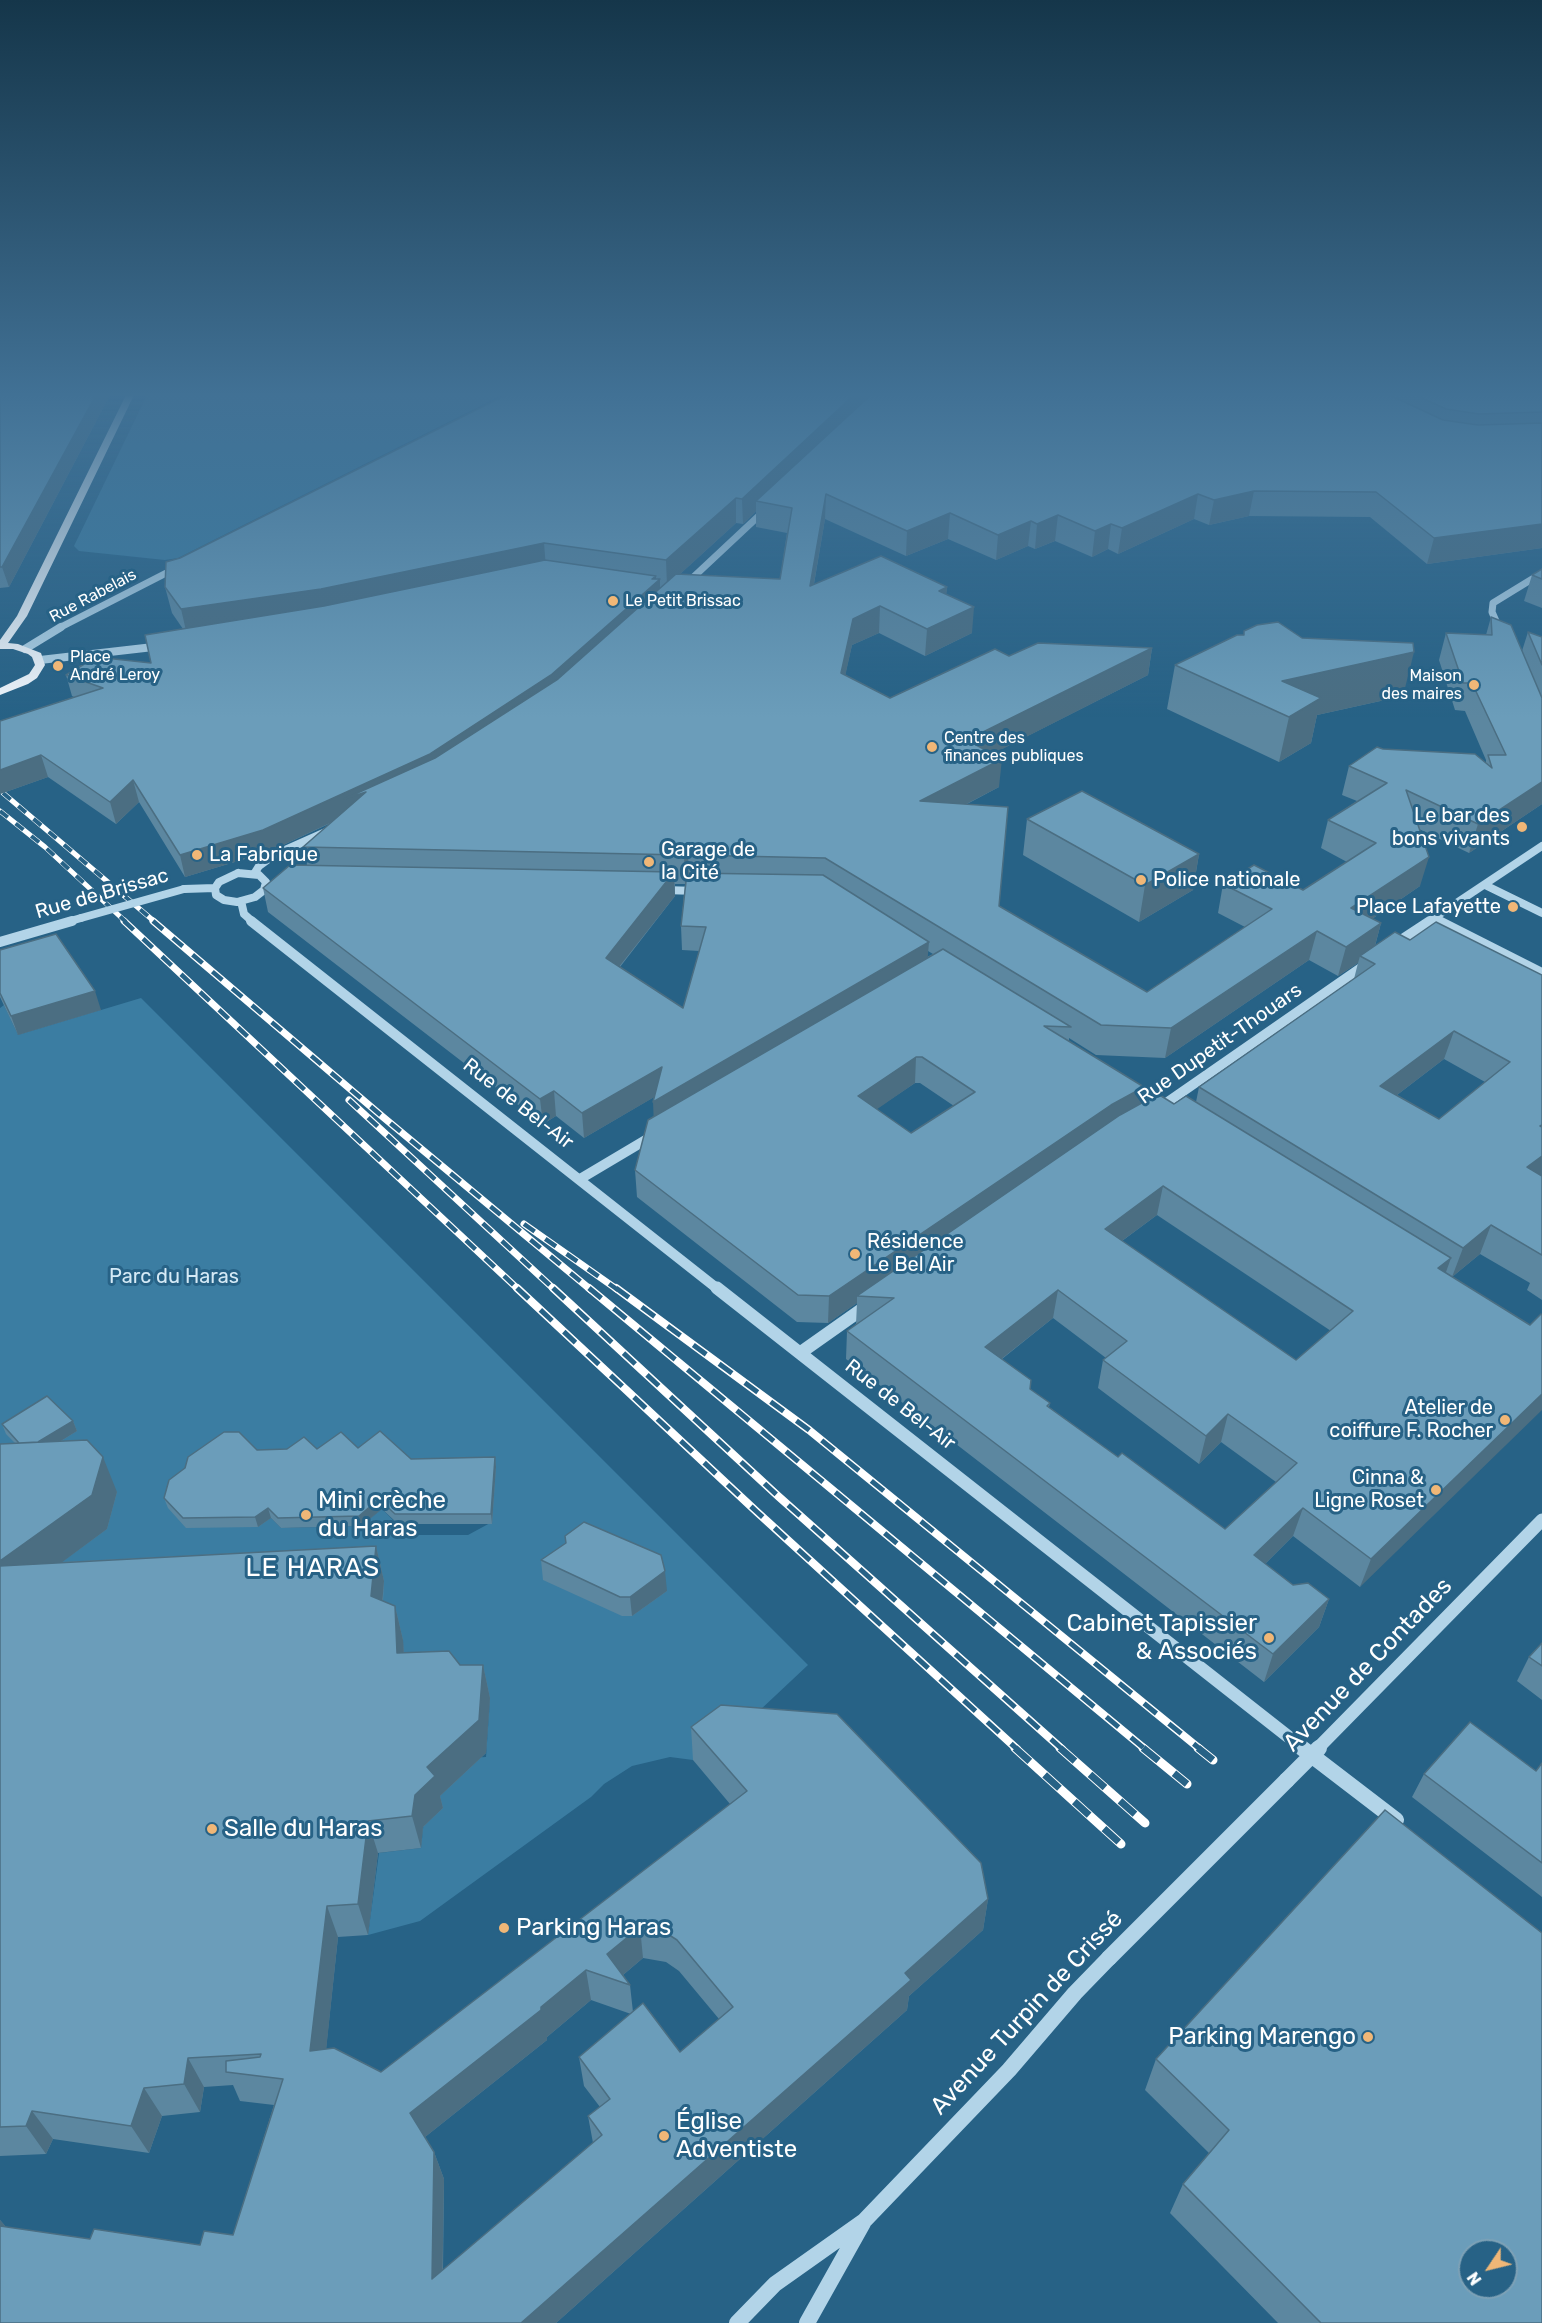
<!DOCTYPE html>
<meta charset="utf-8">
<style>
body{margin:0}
#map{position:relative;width:1542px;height:2323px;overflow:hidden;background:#276286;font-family:Rubik,sans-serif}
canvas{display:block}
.north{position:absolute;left:1458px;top:2239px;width:60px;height:60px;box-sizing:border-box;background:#276286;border:2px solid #7da1b6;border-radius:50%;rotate:235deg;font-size:16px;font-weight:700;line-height:24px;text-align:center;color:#fff}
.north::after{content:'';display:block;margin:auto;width:21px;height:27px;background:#f0b777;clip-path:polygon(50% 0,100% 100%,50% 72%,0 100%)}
</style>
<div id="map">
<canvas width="1542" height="2323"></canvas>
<div class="north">N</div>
</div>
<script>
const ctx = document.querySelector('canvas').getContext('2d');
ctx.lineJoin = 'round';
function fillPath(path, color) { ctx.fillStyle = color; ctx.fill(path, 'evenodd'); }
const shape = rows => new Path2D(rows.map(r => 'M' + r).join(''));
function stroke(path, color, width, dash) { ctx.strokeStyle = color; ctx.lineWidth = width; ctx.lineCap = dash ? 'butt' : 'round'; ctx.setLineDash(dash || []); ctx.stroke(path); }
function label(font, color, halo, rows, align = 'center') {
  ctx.font = font + ' Rubik,sans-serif'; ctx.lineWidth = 6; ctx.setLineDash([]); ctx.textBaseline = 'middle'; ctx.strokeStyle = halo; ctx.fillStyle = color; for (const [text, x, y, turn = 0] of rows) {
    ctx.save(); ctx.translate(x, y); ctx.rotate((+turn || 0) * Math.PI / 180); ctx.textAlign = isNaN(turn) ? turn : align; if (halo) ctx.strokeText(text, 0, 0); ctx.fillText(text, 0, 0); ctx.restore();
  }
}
fillPath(shape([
 [148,393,506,393,178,558,165,560,79,551,74,546],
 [141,998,808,1665,759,1711,693,1760,670,1757,632,1766,604,1784,591,1797,420,1921,368,1935,379,1853,421,1848,425,1810,468,1758,486,1757,490,1699,404,1658,403,1640,380,1630,0,1561,30,1460,0,1478,0,1008,4,1005,18,1035],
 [360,1457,492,1522,468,1535,416,1535,415,1524,397,1524,382,1509,361,1526,281,1528,271,1518,258,1527]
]), '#3b7da2');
stroke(shape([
 [686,584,764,511],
 [59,628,178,567],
 [1499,628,1492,612,1493,603,1542,573]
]), '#b2d4e8', 7);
stroke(shape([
 [1499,627,1500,630],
 [25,649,61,627],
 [40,660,162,646],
 [238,873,259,875,266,882,264,890,255,897,237,902,224,900,216,895,215,888,219,882,238,873],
 [254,874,259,866,274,855,328,831],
 [1485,885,1542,913],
 [184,889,215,888],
 [663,890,698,891],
 [241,901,244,914,253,922],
 [1434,918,1442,922],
 [67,922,81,918],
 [1428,922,1542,846]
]), '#b2d4e8', 8);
stroke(shape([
 [251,921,719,1290],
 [1439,921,1542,973],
 [0,942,72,921],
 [1395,944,1430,921],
 [1132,1086,1162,1105],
 [1159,1108,1368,963],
 [580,1179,654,1135]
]), '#b2d4e8', 10);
stroke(shape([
 [717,1288,1304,1749],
 [800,1353,868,1305],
 [1317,1749,1542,1520]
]), '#b2d4e8', 13);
stroke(shape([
 [1302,1748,1396,1820],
 [1287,1780,1319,1748],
 [737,2323,775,2284,864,2221,1009,2070,1075,1993,1109,1958],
 [807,2323,863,2223]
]), '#b2d4e8', 16);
fillPath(shape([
 [127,393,135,393,27,616,8,643,18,644,41,653,45,665,37,678,28,684,0,695,0,688,29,674,35,665,32,657,28,654,13,649,0,649,0,640,17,616,127,393]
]), '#f4f9fe');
const railFar3 = shape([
 [3,793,155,922],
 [0,811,45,847,126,922]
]);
const railFar2 = shape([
 [124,921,519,1290],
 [153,921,383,1117,591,1290],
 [349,1100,555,1290],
 [524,1224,618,1290]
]);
const railFar1 = shape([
 [517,1288,757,1512,1017,1749],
 [553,1288,778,1496,1062,1749],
 [589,1288,1145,1749],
 [616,1288,809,1430,1200,1749]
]);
const rail = shape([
 [1015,1748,1121,1844],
 [1060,1748,1145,1823],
 [1143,1748,1187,1784],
 [1198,1748,1213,1760]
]);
stroke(railFar3, '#fff', 5);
stroke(railFar2, '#fff', 7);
stroke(railFar1, '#fff', 8);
stroke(rail, '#fff', 9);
stroke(railFar3, '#276286', 4, [10]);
stroke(railFar2, '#276286', 4.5, [13]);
stroke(railFar1, '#276286', 5, [16]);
stroke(rail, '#276286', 7, [20]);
stroke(shape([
 [81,918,184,889]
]), '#b2d4e8', 8);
stroke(shape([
 [1109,1958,1287,1780]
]), '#b2d4e8', 16);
fillPath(shape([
 [0,393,111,393,9,587,0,588],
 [510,393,1542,393,1542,548,1427,564,1370,517,1249,516,1209,525,1194,519,1118,554,1108,549,1092,557,1055,541,1035,549,1028,546,996,560,948,539,906,556,825,519,814,584,947,587,946,594,972,633,925,656,879,633,852,645,845,675,890,698,1009,656,1152,648,1148,675,992,754,999,787,967,804,999,906,1147,992,1245,927,1218,913,1223,884,1303,890,1347,862,1321,848,1328,820,1357,801,1342,795,1349,766,1383,749,1486,762,1486,760,1465,711,1455,710,1439,660,1446,633,1486,635,1491,617,1522,651,1528,632,1542,637,1542,804,1469,853,1419,829,1420,886,1372,919,1381,923,1375,946,1410,940,1542,975,1542,1300,1527,1290,1530,1283,1480,1254,1452,1277,1530,1325,1360,1587,1293,1536,1265,1564,1293,1585,1329,1599,1319,1627,1264,1682,846,1359,847,1331,856,1324,857,1303,828,1323,797,1322,637,1197,635,1170,654,1116,654,1097,584,1138,556,1116,543,1124,268,912,263,888,307,865,303,847,331,823,268,852,185,877,139,802,116,824,48,777,0,794,0,721,74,697,72,696,66,675,151,663,183,629,172,613,165,587,180,558],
 [756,511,756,527,787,533,780,579,680,574,736,523,743,524],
 [675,884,685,884,681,926,682,950,699,951,683,1008,620,967,675,896],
 [928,951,933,954,927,957],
 [1309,960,1338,976,1358,963,1354,979,1199,1087,1196,1102,1174,1104,1141,1103,1144,1087,1069,1041,1069,1038,1096,1055,1165,1058],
 [1444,1059,1485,1082,1439,1119,1397,1095],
 [915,1083,920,1083,954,1106,911,1133,876,1109],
 [1157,1215,1331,1331,1296,1360,1122,1241],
 [1053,1318,1106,1358,1103,1360,1098,1388,1199,1464,1221,1442,1276,1482,1225,1529,1118,1457,1049,1407,1050,1403,1030,1389,1002,1359],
 [1542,569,1542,608,1524,601,1532,575],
 [1302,638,1403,696,1317,715,1311,743,1279,762,1167,709,1175,665],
 [1027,819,1199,854,1193,890,1139,922,1023,855],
 [0,950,101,1010,18,1035,0,997],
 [73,1421,77,1431,61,1441,117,1492,107,1529,62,1562,376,1546,384,1581,383,1601,395,1606,403,1640,404,1653,460,1665,483,1665,490,1698,486,1753,440,1796,443,1808,423,1827,421,1848,378,1853,368,1935,338,1937,326,2049,381,2072,730,1804,693,1760,691,1727,988,1899,983,1930,909,1996,907,2010,556,2323,0,2323,0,2220,6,2227,90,2239,200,2245,233,2235,274,2105,240,2101,233,2085,204,2087,200,2112,162,2116,149,2153,53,2139,46,2154,0,2156,0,1444,15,1443,6,1434,2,1424],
 [643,1958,666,1962,679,1971,719,2019,680,2052,633,2012,630,1985,623,1975],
 [591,2000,631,2014,579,2057,584,2086,600,2107,588,2116,593,2143,443,2270,444,2179,434,2152,425,2137,547,2040,547,2037],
 [358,1448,411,1459,495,1457,496,1467,492,1524,398,1524,382,1509,361,1526,281,1528,271,1518,258,1527,186,1528,168,1508,164,1498,185,1468,257,1450],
 [541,1560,667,1591,632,1616,622,1616,543,1580],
 [1542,1643,1542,1700,1517,1681,1529,1657],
 [1542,1763,1542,1897,1412,1797,1424,1774,1536,1771],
 [1156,2059,1542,2323,1278,2323,1170,2213,1183,2184,1209,2153,1145,2090]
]), '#5c87a0');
fillPath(shape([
 [97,393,111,393,9,587,2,567],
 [856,393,880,393,756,501,756,511,743,524,742,499],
 [1254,491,1249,516,1209,525,1214,500],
 [826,494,825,519,809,612,810,586],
 [1198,494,1194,519,1118,554,1122,528],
 [736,498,736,523,667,586,666,560],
 [950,513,948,539,906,556,907,531],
 [1058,515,1055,541,1035,549,1037,524],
 [1031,521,1028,546,996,560,998,535],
 [1111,524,1108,549,1092,557,1095,531],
 [1542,524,1542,548,1427,564,1434,538],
 [544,543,546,568,187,635,181,609],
 [656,576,656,583,660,579,660,599,553,696,347,815,268,852,185,877,180,855,652,579],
 [947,587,945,614,939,591],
 [880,606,879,633,852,645,840,700,841,673,853,619],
 [974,607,972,633,925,656,927,629],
 [1152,648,1148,675,965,768,967,740],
 [1414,652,1403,696,1317,715,1311,743,1279,762,1289,717,1282,681],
 [41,755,48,777,0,794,0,770],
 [1002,759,999,787,918,829,920,801],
 [133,780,139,802,116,824,110,802],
 [1542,782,1542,804,1469,853,1478,824],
 [688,850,689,880,685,884,684,855],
 [1199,854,1193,890,1139,922,1145,885],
 [1429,857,1420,886,1344,938,1351,908],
 [674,872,675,896,607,982,606,958],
 [1381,923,1373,953,1360,956,1358,963,1338,976,1346,947],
 [1317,931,1309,960,1165,1058,1171,1028],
 [929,942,927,966,654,1127,653,1102],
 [95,991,101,1010,18,1035,11,1016],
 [1454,1031,1444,1059,1372,1114,1380,1086],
 [916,1057,915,1083,857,1123,858,1096],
 [662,1067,663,1092,584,1138,582,1113],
 [1144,1087,1139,1114,857,1296,857,1303,828,1323,829,1296,1111,1105],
 [554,1091,556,1116,543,1124,540,1099],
 [1542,1156,1542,1175,1516,1196,1527,1167],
 [1163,1186,1157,1215,1100,1257,1105,1229],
 [1491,1225,1480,1254,1452,1277,1463,1248],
 [1451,1258,1441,1286,1438,1268],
 [1058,1290,1053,1318,981,1375,985,1347],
 [1542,1394,1542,1410,1360,1587,1371,1559],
 [1228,1414,1221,1442,1199,1464,1206,1436],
 [73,1421,77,1431,30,1460,26,1450],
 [103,1457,117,1492,107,1529,11,1600,0,1579,0,1561],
 [495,1457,496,1467,492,1524,491,1514],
 [379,1499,382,1509,361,1526,359,1516],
 [268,1508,271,1518,258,1527,255,1517],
 [1303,1508,1293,1536,1246,1583,1254,1555],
 [376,1546,384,1581,380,1630,371,1596],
 [665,1571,667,1591,632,1616,630,1597],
 [1329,1599,1319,1627,1264,1682,1273,1654],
 [395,1606,403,1640,406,1687,397,1653],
 [483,1665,490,1698,486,1753,440,1796,443,1808,423,1827,421,1848,412,1816,415,1795,427,1767],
 [368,1821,378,1853,368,1935,358,1904],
 [988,1899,983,1930,909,1996,907,2010,556,2323,521,2323,905,1973],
 [327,1906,338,1937,323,2080,310,2051],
 [640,1927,643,1958,617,1980,607,1954],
 [586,1970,591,2000,547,2037,547,2040,420,2141,410,2113],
 [188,2058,204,2087,200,2112,184,2084],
 [144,2088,162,2116,149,2153,131,2126],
 [32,2111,53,2139,46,2154,26,2126],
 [434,2152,444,2179,442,2304,432,2279],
 [0,2220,15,2237,0,2239]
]), '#4b6e82');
const building = shape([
 [0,393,97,393,2,567,0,567,0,393],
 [510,393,856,393,742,499,736,498,666,560,544,543,321,589,181,609,165,587,166,562,180,558,510,393],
 [873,393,1385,393,1443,420,1478,425,1542,423,1542,524,1434,538,1376,492,1254,491,1214,500,1198,494,1122,528,1111,524,1095,531,1058,515,1037,524,1031,521,998,535,950,513,907,531,826,494,810,586,881,556,947,587,939,591,974,607,927,629,880,606,853,619,841,673,890,698,995,649,1009,656,1038,643,1152,648,967,740,1002,759,920,801,1008,807,999,906,1147,992,1272,909,1223,884,1254,865,1303,890,1376,843,1328,820,1387,783,1349,766,1377,747,1383,749,1475,754,1492,768,1488,755,1506,755,1472,683,1463,683,1446,633,1492,635,1491,617,1511,625,1542,698,1542,782,1478,824,1406,790,1429,857,1351,908,1381,923,1346,947,1317,931,1171,1028,1101,1025,825,858,688,855,688,850,684,855,303,847,366,792,344,799,435,758,558,679,676,574,780,579,792,508,756,501,873,393],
 [1411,393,1542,393,1542,412,1479,414,1446,409,1411,393],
 [545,560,656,576,652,579,660,579,551,675,430,754,263,830,180,855,133,780,110,802,41,755,0,770,0,721,103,688,66,675,96,657,151,663,145,635,324,606,545,560],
 [1542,569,1542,579,1532,575,1542,569],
 [1278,622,1302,638,1413,643,1414,652,1282,681,1321,698,1289,717,1175,665,1237,635,1244,635,1244,631,1257,625,1278,622],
 [1528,632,1542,637,1542,665,1528,632],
 [1082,791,1199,854,1145,885,1027,819,1082,791],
 [290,865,674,872,606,958,683,1008,706,927,681,926,687,873,823,875,929,942,653,1102,662,1067,582,1113,554,1091,540,1099,263,888,290,865],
 [1436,922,1542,975,1542,1125,1540,1126,1542,1127,1542,1156,1527,1167,1542,1176,1542,1255,1491,1225,1463,1248,1199,1087,1375,964,1360,956,1395,932,1410,940,1436,922],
 [1454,1031,1510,1062,1439,1119,1380,1086,1454,1031],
 [56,934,95,991,11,1016,0,993,0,950,56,934],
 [943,949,1071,1027,1044,1026,1144,1087,1111,1105,829,1296,798,1295,635,1170,648,1120,943,949],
 [916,1057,922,1057,975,1092,911,1133,858,1096,916,1057],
 [1158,1094,1174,1104,1186,1096,1451,1258,1438,1268,1530,1325,1541,1314,1542,1315,1542,1394,1371,1559,1303,1508,1254,1555,1293,1585,1308,1583,1329,1599,1273,1654,847,1331,894,1298,857,1296,1120,1115,1158,1094],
 [1163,1186,1353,1311,1296,1360,1105,1229,1163,1186],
 [1058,1290,1127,1341,1103,1360,1206,1436,1228,1414,1297,1463,1225,1529,1122,1453,1118,1457,1047,1406,1050,1403,1030,1389,1031,1380,985,1347,1058,1290],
 [47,1396,73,1421,38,1442,19,1443,2,1424,47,1396],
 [380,1431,411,1459,495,1457,491,1514,395,1514,379,1499,359,1516,278,1518,268,1508,255,1517,183,1518,164,1498,169,1480,185,1468,188,1457,224,1432,239,1432,257,1450,287,1449,304,1437,317,1449,341,1432,358,1448,380,1431],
 [87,1440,103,1457,92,1495,0,1561,0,1444,87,1440],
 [584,1522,661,1555,665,1571,630,1597,620,1597,541,1560,566,1543,565,1536,584,1522],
 [376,1546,371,1596,395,1606,397,1653,449,1651,460,1665,483,1665,479,1720,427,1767,435,1776,415,1795,412,1816,368,1821,358,1904,327,1906,310,2051,334,2048,381,2072,747,1791,691,1727,721,1705,837,1714,981,1863,988,1899,905,1973,911,1980,521,2323,0,2323,0,2226,90,2239,94,2229,200,2245,204,2231,233,2235,283,2079,226,2072,226,2061,260,2057,261,2054,188,2058,184,2084,144,2088,131,2126,32,2111,26,2126,0,2127,0,1566,376,1546],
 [640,1927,663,1931,677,1940,733,2007,680,2052,643,2003,579,2057,610,2099,588,2116,602,2135,432,2279,434,2152,410,2113,541,2010,541,2007,586,1970,630,1985,607,1954,640,1927],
 [1542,1643,1542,1666,1529,1657,1542,1643],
 [1470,1722,1536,1771,1542,1763,1542,1863,1424,1774,1470,1722],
 [1385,1810,1542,1933,1542,2323,1321,2323,1183,2184,1229,2130,1156,2059,1385,1810],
 [1470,2251,1506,2251,1506,2287,1470,2287,1470,2251]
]);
fillPath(building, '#6b9dba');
stroke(building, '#4b6e82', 1.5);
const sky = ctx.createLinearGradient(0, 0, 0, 718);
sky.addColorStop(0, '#15364a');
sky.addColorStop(0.55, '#417195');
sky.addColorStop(1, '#41719500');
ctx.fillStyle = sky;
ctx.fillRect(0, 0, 1542, 718);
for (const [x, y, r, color] of [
 [613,601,6,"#f0b777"],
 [58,666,6,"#f0b777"],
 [1474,685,6,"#f0b777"],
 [932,747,6,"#f0b777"],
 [1522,827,6,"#f0b777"],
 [197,855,6,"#f0b777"],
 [649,862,6,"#f0b777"],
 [1141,880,6,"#f0b777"],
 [1513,907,6,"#f0b777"],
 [855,1254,6,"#f0b777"],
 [1505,1420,6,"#f0b777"],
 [1436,1490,6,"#f0b777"],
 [306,1515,6,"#f0b777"],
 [1269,1638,6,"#f0b777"],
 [212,1829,6,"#f0b777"],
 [504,1928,6,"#f0b777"],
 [1368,2037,6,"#f0b777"],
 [664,2136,6,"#f0b777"]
]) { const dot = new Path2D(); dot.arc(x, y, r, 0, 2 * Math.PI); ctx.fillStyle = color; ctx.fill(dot); stroke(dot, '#276286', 2); }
label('16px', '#fff', '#276286', [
 ["Rue Rabelais",93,596,-28]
]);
label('16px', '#fff', '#276286', [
 ["Le Petit Brissac",625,601],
 ["Place",70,657],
 ["André Leroy",70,675],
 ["Maison",1462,676,"right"],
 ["des maires",1462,694,"right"],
 ["Centre des",944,738],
 ["finances publiques",944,756]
], 'left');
label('20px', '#fff', '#276286', [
 ["Le bar des",1510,816],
 ["bons vivants",1510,839],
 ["Garage de",661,850,"left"],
 ["la Cité",661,873,"left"],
 ["La Fabrique",209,855,"left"],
 ["Police nationale",1153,880,"left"],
 ["Place Lafayette",1501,907],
 ["Résidence",867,1242,"left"],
 ["Le Bel Air",867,1265,"left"],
 ["Atelier de",1493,1408],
 ["coiffure F. Rocher",1493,1431],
 ["Cinna &",1424,1478],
 ["Ligne Roset",1424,1501]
], 'right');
label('20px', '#fff', '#276286', [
 ["Rue de Brissac",102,894,-16],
 ["Rue Dupetit-Thouars",1220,1044,-35],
 ["Rue de Bel-Air",518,1104,38],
 ["Rue de Bel-Air",900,1405,38]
]);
label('20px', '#d5eaf6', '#276286', [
 ["Parc du Haras",174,1277]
]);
label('24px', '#fff', '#276286', [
 ["Mini crèche",318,1501],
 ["du Haras",318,1529],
 ["Cabinet Tapissier",1257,1624,"right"],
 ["& Associés",1257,1652,"right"],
 ["Salle du Haras",224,1829],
 ["Parking Haras",516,1928],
 ["Parking Marengo",1356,2037,"right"],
 ["Église",676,2122],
 ["Adventiste",676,2150]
], 'left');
label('24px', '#fff', '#276286', [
 ["Avenue de Contades",1368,1665,-46],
 ["Avenue Turpin de Crissé",1027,2013,-47]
]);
ctx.letterSpacing = '1.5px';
label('26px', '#fff', '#276286', [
 ["LE HARAS",313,1568]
]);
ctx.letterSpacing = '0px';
</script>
